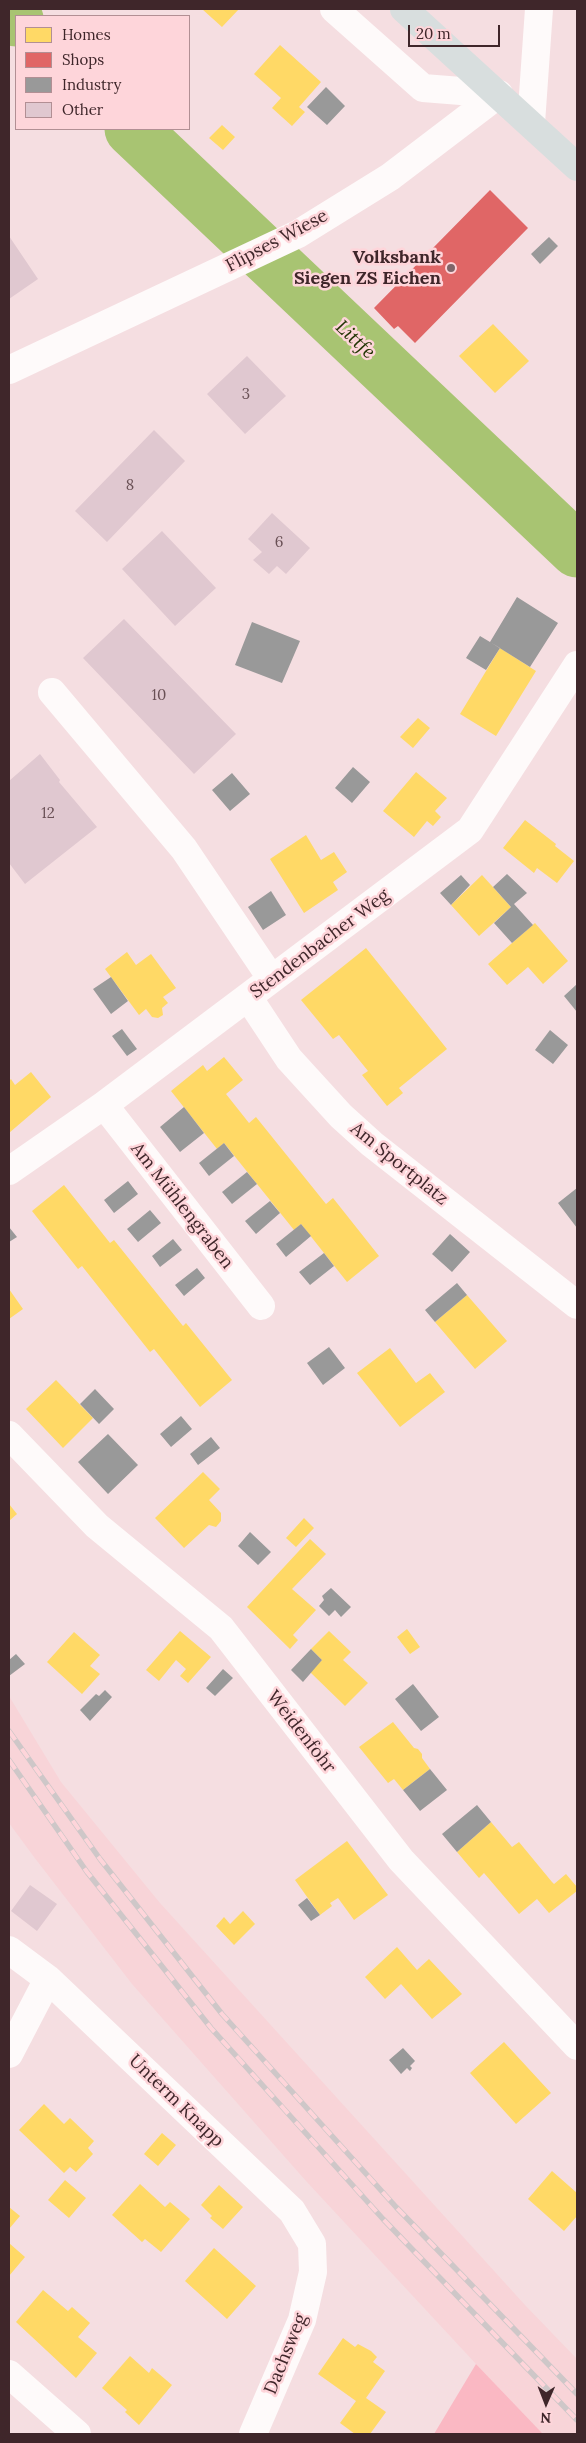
<!DOCTYPE html>
<meta charset="utf-8">
<style>
body{margin:0}
#map{position:relative;width:586px;height:2443px;overflow:hidden;background:#f5dee1;font-family:Lora,serif}
canvas{display:block}
.frame{position:absolute;inset:0;border:10px solid #3f262a;pointer-events:none}
.legend{position:absolute;left:15px;top:15px;width:175px;height:115px;box-sizing:border-box;background:#fed5da;border:1px solid #b28f94;margin:0;padding:6px 9px;list-style:none;font-size:15px;color:#3f262a}
.legend li{display:flex;align-items:center;gap:10px;height:25px}
.legend b{width:25px;border:1px solid #b28f94}
.north{position:absolute;left:521px;top:2378px;width:50px;height:50px;-webkit-text-stroke:4px #fed5da;paint-order:stroke;rotate:181deg;font-size:14px;font-weight:700;line-height:20px;text-align:center;color:#3f262a}
.north::after{content:'';display:block;margin:auto;width:18px;height:22px;background:#3f262a;clip-path:polygon(50% 0,100% 100%,50% 72%,0 100%)}
.scale{position:absolute;left:408px;top:25px;width:92px;height:22px;box-sizing:border-box;border:2px solid #3f262a;border-top:0;padding-left:6px;font-size:15px;line-height:18px;white-space:nowrap;color:#3f262a;-webkit-text-stroke:4px #fed5da;paint-order:stroke}
</style>
<div id="map">
<canvas width="586" height="2443"></canvas>
<div class="frame"></div>
<ul class="legend">
<li><b style="height:14px;background:#ffd966"></b>Homes</li>
<li><b style="height:14px;background:#e06666"></b>Shops</li>
<li><b style="height:14px;background:#999"></b>Industry</li>
<li><b style="height:14px;background:#e0c8d0"></b>Other</li>
</ul>
<div class="north">N</div>
<div class="scale">20 m</div>
</div>
<script>
const ctx = document.querySelector('canvas').getContext('2d');
ctx.lineJoin = 'round';
function fillPath(path, color) { ctx.fillStyle = color; ctx.fill(path, 'evenodd'); }
const shape = rows => new Path2D(rows.map(r => 'M' + r).join(''));
function stroke(path, color, width, dash) { ctx.strokeStyle = color; ctx.lineWidth = width; ctx.lineCap = dash ? 'butt' : 'round'; ctx.setLineDash(dash || []); ctx.stroke(path); }
function label(font, color, halo, rows, align = 'center') {
  ctx.font = font + ' Lora,serif'; ctx.lineWidth = 5; ctx.setLineDash([]); ctx.textBaseline = 'middle'; ctx.strokeStyle = halo; ctx.fillStyle = color; for (const [text, x, y, turn = 0] of rows) {
    ctx.save(); ctx.translate(x, y); ctx.rotate((+turn || 0) * Math.PI / 180); ctx.textAlign = isNaN(turn) ? turn : align; if (halo) ctx.strokeText(text, 0, 0); ctx.fillText(text, 0, 0); ctx.restore();
  }
}
fillPath(shape([
 [9,1696,61,1782,160,1903,525,2305,577,2359,577,2434,543,2434,476,2364,306,2181,132,1984,34,1857,9,1823]
]), '#f8d4d8');
fillPath(shape([
 [476,2364,543,2434,434,2434]
]), '#fab8c3');
fillPath(shape([
 [202,9,239,9,222,27],
 [280,45,321,82,299,107,305,112,292,126,272,108,281,98,254,74],
 [222,125,235,137,223,150,209,138],
 [493,324,529,361,495,393,459,356],
 [500,648,536,671,496,736,460,714],
 [418,718,430,728,413,748,400,737],
 [416,772,447,798,435,811,441,817,433,826,427,821,414,837,383,811],
 [525,820,556,844,555,846,574,861,557,883,537,868,534,873,503,848],
 [306,835,321,860,334,852,347,872,333,882,338,890,304,913,270,859],
 [482,875,511,907,479,936,451,905],
 [535,923,568,961,543,984,528,967,507,985,488,964],
 [366,948,447,1049,399,1088,403,1093,387,1106,362,1075,368,1071,339,1035,333,1039,301,1000],
 [127,952,136,965,151,954,176,988,163,997,168,1003,162,1008,163,1015,158,1018,152,1017,146,1009,139,1015,105,969],
 [224,1057,243,1080,226,1094,249,1123,256,1117,326,1204,333,1198,379,1256,347,1282,301,1224,294,1230,224,1143,217,1149,171,1091,203,1065,207,1071],
 [31,1072,51,1097,9,1133,9,1081,11,1079,15,1085],
 [64,1185,110,1243,114,1240,183,1326,186,1323,232,1380,200,1407,154,1349,150,1352,82,1266,78,1269,32,1211],
 [9,1289,23,1309,9,1319],
 [467,1295,507,1341,475,1369,435,1322],
 [390,1348,416,1383,430,1373,445,1392,400,1427,357,1373],
 [56,1380,93,1418,63,1448,26,1409],
 [203,1472,220,1489,209,1500,221,1513,221,1521,216,1527,209,1525,184,1548,155,1518],
 [9,1504,17,1514,9,1521],
 [304,1518,314,1528,296,1547,286,1538],
 [310,1539,326,1554,292,1589,316,1610,293,1635,298,1640,290,1649,247,1607],
 [407,1629,420,1647,410,1654,397,1637],
 [180,1631,211,1657,188,1683,180,1676,186,1669,176,1660,159,1681,146,1670],
 [329,1631,351,1652,343,1660,368,1683,345,1706,310,1672,322,1660,311,1649],
 [74,1632,100,1655,90,1666,100,1674,82,1694,47,1662],
 [393,1722,414,1748,418,1749,422,1754,422,1758,430,1769,403,1790,394,1779,388,1783,359,1747],
 [491,1822,512,1847,519,1842,552,1882,554,1884,566,1874,577,1887,577,1891,549,1913,537,1899,519,1914,484,1873,479,1878,457,1852],
 [347,1841,388,1895,354,1920,338,1898,330,1903,332,1906,320,1915,295,1880],
 [243,1911,255,1924,234,1945,216,1926,224,1917,230,1924],
 [397,1947,417,1970,429,1959,462,1994,432,2019,401,1984,385,1999,365,1977],
 [504,2042,551,2093,516,2124,470,2073],
 [44,2104,64,2124,70,2118,94,2141,88,2148,93,2154,76,2172,70,2167,64,2173,19,2130],
 [162,2133,176,2145,158,2166,144,2154],
 [552,2171,577,2193,577,2216,564,2231,528,2199],
 [65,2180,86,2198,69,2218,48,2200],
 [140,2184,165,2207,170,2202,190,2219,161,2252,145,2239,142,2242,112,2215],
 [219,2185,243,2207,223,2229,210,2218,212,2216,201,2205],
 [9,2207,20,2216,9,2229],
 [9,2243,25,2257,9,2276],
 [214,2248,256,2286,227,2319,185,2281],
 [43,2290,68,2311,72,2307,90,2323,78,2337,97,2353,76,2378,16,2322],
 [343,2338,355,2347,358,2344,371,2351,377,2357,373,2362,385,2371,366,2398,386,2412,370,2434,355,2434,340,2423,356,2401,318,2374],
 [130,2356,149,2373,152,2368,172,2385,139,2425,125,2412,127,2410,102,2388]
]), '#ffd966');
fillPath(shape([
 [490,190,528,228,415,343,398,326,394,329,374,308]
]), '#e06666');
fillPath(shape([
 [326,87,345,106,327,125,307,107],
 [549,237,558,246,540,264,531,254],
 [517,597,558,623,530,667,490,642],
 [252,622,300,641,282,683,235,665],
 [480,636,500,648,486,670,466,658],
 [353,767,370,782,352,803,335,788],
 [232,773,250,794,230,811,212,790],
 [507,874,527,893,514,904,533,925,512,943,494,923,511,907,493,887],
 [461,875,470,885,451,905,440,893],
 [271,891,286,915,263,930,248,907],
 [111,977,128,1001,111,1014,93,989],
 [577,984,577,1012,564,996],
 [122,1029,137,1049,127,1056,112,1036],
 [550,1030,568,1045,553,1064,535,1050],
 [184,1107,204,1133,180,1152,160,1127],
 [224,1143,234,1156,209,1176,199,1163],
 [247,1172,257,1184,232,1204,222,1192],
 [128,1181,138,1194,114,1213,104,1200],
 [577,1188,577,1228,558,1203],
 [270,1201,280,1213,256,1234,245,1221],
 [150,1210,161,1223,138,1242,127,1229],
 [301,1224,311,1236,286,1257,276,1244],
 [9,1227,17,1237,9,1242],
 [450,1234,470,1252,452,1272,432,1254],
 [173,1239,182,1250,160,1267,152,1256],
 [324,1253,334,1266,310,1285,299,1272],
 [197,1268,205,1278,184,1296,175,1285],
 [457,1283,467,1295,435,1322,425,1310],
 [329,1347,345,1368,323,1385,307,1363],
 [95,1389,114,1409,99,1424,80,1404],
 [181,1416,192,1429,171,1447,160,1434],
 [108,1434,138,1465,108,1494,78,1462],
 [211,1437,220,1448,198,1465,190,1454],
 [250,1532,271,1552,258,1565,238,1546],
 [331,1588,351,1607,341,1617,335,1610,329,1616,319,1606,324,1600,322,1596],
 [311,1649,322,1660,303,1682,291,1670],
 [16,1654,25,1664,9,1676,9,1660],
 [223,1669,233,1678,215,1696,206,1688],
 [413,1684,439,1717,421,1731,395,1699],
 [105,1690,112,1697,90,1721,80,1710,96,1694,99,1696],
 [430,1769,447,1790,420,1811,403,1790],
 [477,1805,491,1822,457,1852,442,1834],
 [307,1898,320,1915,311,1921,298,1905],
 [403,2048,415,2061,410,2066,412,2068,410,2071,407,2068,401,2074,389,2060]
]), '#999');
stroke(shape([
 [9,12,16,19],
 [132,129,577,550]
]), '#a8c472', 55);
fillPath(shape([
 [9,236,38,279,9,299],
 [247,356,286,396,245,434,207,394],
 [154,430,185,461,107,542,75,511],
 [272,513,310,548,286,574,277,566,269,574,253,560,262,552,248,539],
 [162,531,216,588,175,626,122,569],
 [124,619,236,734,194,774,83,658],
 [40,754,60,780,59,782,97,827,25,884,9,863,9,781],
 [30,1885,57,1904,37,1931,11,1911]
]), '#e0c8d0');
stroke(shape([
 [334,9,423,88,499,94],
 [531,123,539,9],
 [9,370,298,234,390,177,499,94],
 [52,692,184,849,271,978],
 [248,997,289,1059,341,1116,372,1144,577,1305],
 [104,1105,261,1306],
 [9,1171,104,1105,470,830,577,665],
 [9,1435,97,1526,221,1628,401,1860,577,2046],
 [9,1950,48,1979,292,2211,312,2244,313,2272,302,2320,253,2434],
 [9,2054,48,1979],
 [9,2374,77,2434]
]), '#fefafa', 28);
stroke(shape([
 [404,9,577,167]
]), '#d8dede', 28);
const rail = shape([
 [9,1731,100,1859,222,2014,396,2207,577,2394],
 [9,1760,87,1872,211,2028,383,2219,577,2420]
]);
stroke(rail, '#cec7c8', 5.5);
stroke(rail, '#fed5da', 4, [11]);
for (const [x, y, r, color] of [
 [451,268,5,"#7f666a"]
]) { const dot = new Path2D(); dot.arc(x, y, r, 0, 2 * Math.PI); ctx.fillStyle = color; ctx.fill(dot); stroke(dot, '#fed5da', 2); }
label('15px', '#695055', null, [
 ["3",246,395],
 ["8",130,486],
 ["6",279,543],
 ["10",159,696],
 ["12",48,814]
]);
label('18px', '#3f262a', '#fed5da', [
 ["Flipses Wiese",277,241,-28],
 ["Stendenbacher Weg",320,944,-37],
 ["Am Sportplatz",399,1164,39],
 ["Am Mühlengraben",182,1206,52],
 ["Weidenfohr",301,1732,52],
 ["Unterm Knapp",176,2101,44],
 ["Dachsweg",286,2354,-68]
]);
label('bold 18px', '#3f262a', '#fed5da', [
 ["Volksbank",441,258],
 ["Siegen ZS Eichen",441,279]
], 'right');
label('italic 19px', '#223504', '#fed5da', [
 ["Littfe",355,340,43]
]);
</script>
